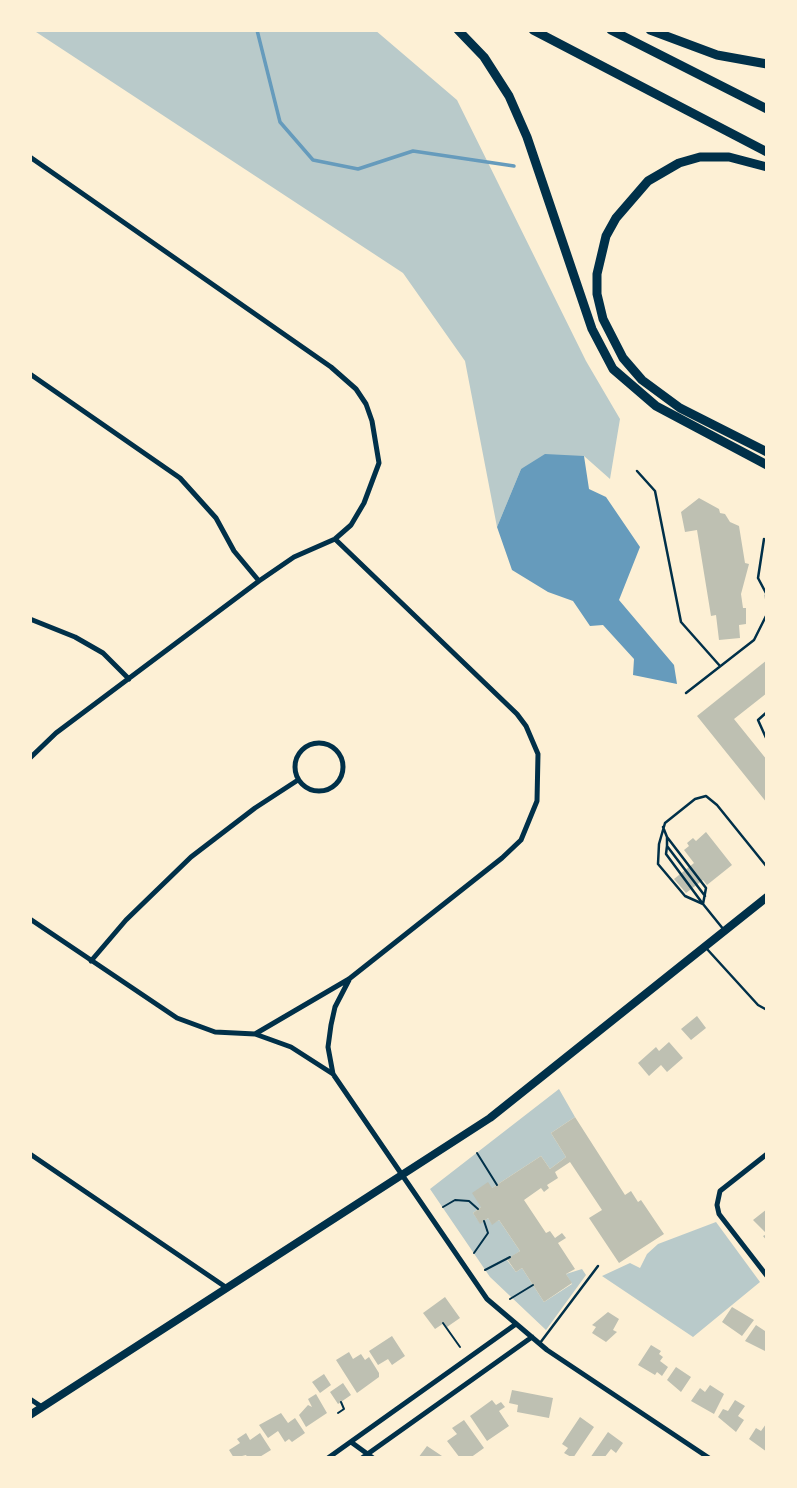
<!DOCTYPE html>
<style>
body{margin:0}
#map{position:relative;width:797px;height:1488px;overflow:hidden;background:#fdf0d5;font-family:Rubik,sans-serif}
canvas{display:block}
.frame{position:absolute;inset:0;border:32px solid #fdf0d5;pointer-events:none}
</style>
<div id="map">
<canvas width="797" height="1488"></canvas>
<div class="frame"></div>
</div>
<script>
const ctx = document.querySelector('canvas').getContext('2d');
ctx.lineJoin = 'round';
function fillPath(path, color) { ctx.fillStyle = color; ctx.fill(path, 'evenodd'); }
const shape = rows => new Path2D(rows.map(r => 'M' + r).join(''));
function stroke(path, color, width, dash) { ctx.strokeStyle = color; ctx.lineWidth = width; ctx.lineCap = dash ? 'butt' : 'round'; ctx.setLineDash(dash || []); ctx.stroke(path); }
fillPath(shape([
 [33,30,375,30,457,100,586,361,620,419,610,479,584,456,521,469,497,527,465,361,403,273],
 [559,1089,575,1117,551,1133,566,1157,550,1169,541,1156,492,1188,481,1207,473,1213,480,1223,488,1218,492,1224,499,1220,520,1251,507,1260,516,1272,522,1268,544,1302,572,1284,566,1274,582,1269,586,1275,546,1330,490,1277,430,1189],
 [716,1222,760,1282,693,1337,602,1276,630,1263,640,1268,647,1254,658,1244]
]), '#b9caca');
fillPath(shape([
 [545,454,584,456,589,489,606,497,640,547,619,600,674,665,677,684,633,675,634,659,603,625,590,626,573,601,548,592,512,570,497,527,521,469]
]), '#669bbc');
stroke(shape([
 [257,30,280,122,313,160,358,169,413,151,514,166]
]), '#669bbc', 3.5);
fillPath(shape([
 [699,498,719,509,720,513,725,514,730,522,739,526,745,563,749,564,741,594,743,608,746,608,746,624,739,625,740,638,719,640,716,615,711,616,697,530,685,532,681,512],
 [767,660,767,693,734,719,767,760,767,803,697,716],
 [706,832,732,865,707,885,703,880,686,893,674,879,694,863,684,850,689,846,687,843,693,838,696,841],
 [697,1016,706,1028,691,1040,681,1029],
 [669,1042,683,1058,667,1072,661,1065,649,1076,638,1063,656,1047,659,1051],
 [575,1117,625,1195,631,1191,638,1202,641,1200,664,1234,619,1263,589,1218,602,1210,570,1162,555,1172,558,1178,547,1185,549,1188,544,1192,541,1188,524,1200,546,1233,550,1231,555,1238,562,1233,566,1238,558,1243,575,1269,566,1274,572,1283,544,1302,522,1268,516,1272,507,1259,520,1251,499,1220,492,1225,488,1218,480,1224,473,1213,481,1207,472,1193,488,1182,492,1188,541,1156,550,1169,566,1157,551,1133],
 [767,1209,767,1241,763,1236,767,1234,753,1220],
 [445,1297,460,1318,447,1327,444,1323,435,1329,423,1313],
 [732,1307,754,1320,742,1336,722,1322],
 [608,1312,619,1319,613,1330,617,1332,606,1342,592,1333,596,1327,592,1325],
 [756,1325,765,1331,767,1327,767,1352,745,1341],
 [392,1336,405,1356,392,1365,388,1359,378,1365,369,1351],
 [651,1345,661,1351,659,1354,663,1357,660,1361,668,1367,662,1376,657,1372,655,1375,638,1365],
 [349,1352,353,1359,361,1354,365,1360,369,1357,379,1373,379,1377,357,1393,336,1360],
 [676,1367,691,1377,681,1392,667,1380],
 [324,1374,331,1385,320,1393,312,1382],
 [343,1383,351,1395,338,1404,330,1392],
 [710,1385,724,1394,714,1414,691,1401,700,1388,705,1392],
 [512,1390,553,1398,549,1418,517,1412,518,1405,509,1403],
 [316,1394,327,1413,306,1427,299,1415,308,1405,312,1407,308,1399],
 [492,1400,496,1405,501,1402,505,1407,499,1411,509,1426,487,1441,470,1416],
 [735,1400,745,1406,738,1416,744,1420,736,1432,718,1417,723,1409,728,1411],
 [281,1413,288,1423,295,1418,305,1433,292,1442,289,1439,285,1442,278,1431,268,1438,259,1425],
 [580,1417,594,1427,573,1458,564,1453,568,1448,562,1444],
 [464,1420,484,1448,470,1458,460,1458,447,1441,457,1434,452,1428],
 [766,1424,767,1425,767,1452,749,1439,756,1428,761,1431],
 [608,1432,623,1443,616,1453,611,1449,604,1458,590,1458],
 [246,1433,250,1440,260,1433,271,1450,258,1458,248,1458,246,1455,234,1458,229,1450,240,1443,237,1439],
 [427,1446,445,1458,418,1458]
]), '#bec0b2');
stroke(shape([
 [477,1153,497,1185],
 [443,1207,455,1200,469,1201,478,1209],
 [474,1253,488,1233,484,1221],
 [485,1270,510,1257],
 [510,1299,533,1285],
 [443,1323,460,1347],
 [338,1413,344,1409,341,1402]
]), '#003049', 2);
stroke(shape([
 [637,471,655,491,681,622,720,666],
 [764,539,758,578,767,595],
 [686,693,754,640,767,614,766,595],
 [767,712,758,720,767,740],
 [663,827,667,837,706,888,703,904],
 [667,837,667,846,705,896],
 [667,846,666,854,703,904],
 [724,930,703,904,685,896,658,864,659,844,665,823,695,799,706,796,717,805,767,867],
 [707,949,758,1005,767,1010],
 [540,1343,598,1266]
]), '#003049', 2.5);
stroke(shape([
 [30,157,331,367,356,389,366,404,372,421,379,463,364,503,351,525,335,539,294,557,259,581,56,733,30,758],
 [30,374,180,478,216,518,234,551,259,581],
 [30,619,75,637,103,653,129,679],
 '295 767a24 24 0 1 1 48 0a24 24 0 1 1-48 0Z',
 [30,919,177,1018,215,1032,255,1034,291,1047,333,1074,487,1299,547,1350,709,1458],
 [91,961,126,920,191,857,255,808,298,780],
 [255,1034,349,979,502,858,521,840,537,801,538,754,526,726,517,714,335,539],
 [333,1074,328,1047,331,1025,335,1007,349,980],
 [30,1154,227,1288],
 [767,1154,720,1191,717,1205,719,1214,767,1276],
 [30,1399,42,1407],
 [351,1442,373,1458],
 [328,1458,516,1324],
 [362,1458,532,1337]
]), '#003049', 5);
stroke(shape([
 [30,1415,490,1118,767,897]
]), '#003049', 8);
stroke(shape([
 [458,30,484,57,509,96,527,137,592,329,613,369,656,406,767,465],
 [533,30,767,152],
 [611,30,767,109],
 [650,30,717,55,767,64],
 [767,167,729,157,700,157,679,163,648,181,616,218,606,236,597,274,597,294,603,319,623,358,642,380,680,408,767,452]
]), '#003049', 9);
</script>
